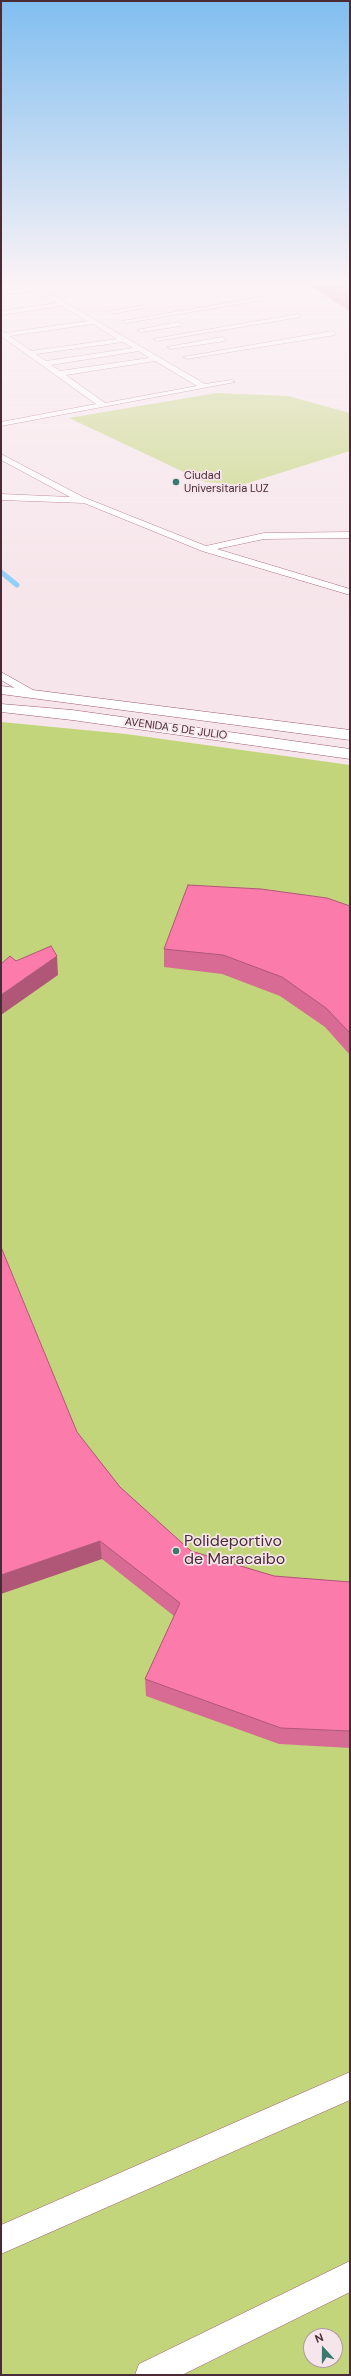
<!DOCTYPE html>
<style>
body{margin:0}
#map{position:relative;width:351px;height:2376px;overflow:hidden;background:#f6e5ea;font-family:"DM Sans",sans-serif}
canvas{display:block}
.frame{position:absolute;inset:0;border:2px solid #492a35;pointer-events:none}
.north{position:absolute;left:303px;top:2328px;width:40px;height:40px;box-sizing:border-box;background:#f6e5ea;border:1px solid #b19aa2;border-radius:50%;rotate:339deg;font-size:11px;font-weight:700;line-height:16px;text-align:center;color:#492a35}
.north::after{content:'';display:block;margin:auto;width:14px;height:18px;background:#387b6e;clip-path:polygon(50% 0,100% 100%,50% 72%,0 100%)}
</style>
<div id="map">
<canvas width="351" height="2376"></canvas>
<div class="frame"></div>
<div class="north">N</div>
</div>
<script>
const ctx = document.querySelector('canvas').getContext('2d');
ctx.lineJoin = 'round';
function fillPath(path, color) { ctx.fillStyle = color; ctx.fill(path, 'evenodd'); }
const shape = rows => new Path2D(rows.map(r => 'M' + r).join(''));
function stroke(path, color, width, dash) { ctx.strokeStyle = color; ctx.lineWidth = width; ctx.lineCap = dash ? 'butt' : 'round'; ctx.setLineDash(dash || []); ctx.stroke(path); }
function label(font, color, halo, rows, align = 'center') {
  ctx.font = font + ' "DM Sans",sans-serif'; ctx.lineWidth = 3.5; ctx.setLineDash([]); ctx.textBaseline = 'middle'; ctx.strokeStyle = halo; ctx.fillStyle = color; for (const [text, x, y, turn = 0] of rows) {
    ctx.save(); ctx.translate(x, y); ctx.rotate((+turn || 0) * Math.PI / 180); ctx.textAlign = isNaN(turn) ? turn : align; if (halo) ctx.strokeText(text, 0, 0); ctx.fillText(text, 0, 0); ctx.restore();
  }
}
fillPath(shape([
 [216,393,288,396,350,413,350,451,242,485,205,482,69,418],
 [1,722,126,734,350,765,350,2375,1,2375],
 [311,2336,335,2336,335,2360,311,2360]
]), '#c3d57b');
stroke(shape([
 [1,572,17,585]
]), '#85ccfb', 5);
const service = shape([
 [25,283,32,283,205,384,231,380,235,382,1,426,1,422,96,404,1,336,1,331,5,333,87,321,62,306,1,315,1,311,57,303,35,290,1,295,1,291,30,287,25,283],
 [93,324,117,339,31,351,10,336,93,324],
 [123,342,133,348,46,361,36,354,123,342],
 [139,351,149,358,60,371,51,365,139,351],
 [155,361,197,386,105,403,66,375,155,361],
 [261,297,263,300,126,323,122,321,261,297],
 [142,305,145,307,144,308,111,314,107,312,142,305],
 [298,314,302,316,300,317,157,341,153,339,298,314],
 [178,322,182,324,181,326,141,332,137,330,178,322],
 [332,331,336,333,335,335,187,359,183,357,332,331],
 [222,337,226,339,225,341,171,349,167,347,222,337],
 [1,454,83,497,206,546,264,533,350,532,350,538,264,539,217,549,350,589,350,595,202,551,84,503,1,500,1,494,70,497,1,460,1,454],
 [1,672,33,690,35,692,33,694,25,694,1,680,1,672],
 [350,2072,350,2100,1,2254,1,2225,350,2072],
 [350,2261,350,2292,182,2375,135,2375,139,2364,350,2261]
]);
const secondary = shape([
 [1,686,350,730,350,740,1,694,1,686],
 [1,704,72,710,350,749,350,759,72,720,1,712,1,704]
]);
stroke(service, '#a15a73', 1);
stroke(secondary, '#a15a73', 1);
fillPath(service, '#fff');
fillPath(secondary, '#fff');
fillPath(shape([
 [305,283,350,283,350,311],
 [350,906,350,1055,325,1027,280,996,222,974,164,967,164,949],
 [77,1432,120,1487,191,1551,274,1576,350,1582,350,1748,279,1744,146,1696,145,1679,174,1616,102,1559]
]), '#d86b93');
fillPath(shape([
 [57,956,58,975,1,1015,1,995],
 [100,1541,102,1559,1,1594,1,1575]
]), '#b05778');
const building = shape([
 [323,283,350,283,350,299,323,283],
 [188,885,261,889,327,898,350,906,350,1033,326,1008,282,977,223,955,164,949,188,885],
 [51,946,57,956,1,995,1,964,10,956,16,961,51,946],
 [1,1247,77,1432,120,1487,191,1551,274,1576,350,1582,350,1731,281,1728,145,1679,180,1603,100,1541,1,1575,1,1247]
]);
fillPath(building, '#fb7cab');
stroke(building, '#b05778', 1);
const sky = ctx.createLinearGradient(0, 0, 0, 615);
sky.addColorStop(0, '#80bef0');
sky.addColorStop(0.46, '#fbf3f6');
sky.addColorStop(1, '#fbf3f600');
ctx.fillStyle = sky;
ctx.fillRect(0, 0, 351, 615);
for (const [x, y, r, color] of [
 [176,482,4,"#387b6e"],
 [176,1551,4,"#387b6e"]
]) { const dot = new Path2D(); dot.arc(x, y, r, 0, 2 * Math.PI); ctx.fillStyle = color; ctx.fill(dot); stroke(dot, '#f6e5ea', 1.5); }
label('11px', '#492a35', '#f6e5ea', [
 ["Ciudad",184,476],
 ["Universitaria LUZ",184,489]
], 'left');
label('11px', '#492a35', '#f6e5ea', [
 ["AVENIDA 5 DE JULIO",176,729,8]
]);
label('16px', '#492a35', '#f6e5ea', [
 ["Polideportivo",184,1542],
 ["de Maracaibo",184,1560]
], 'left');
</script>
